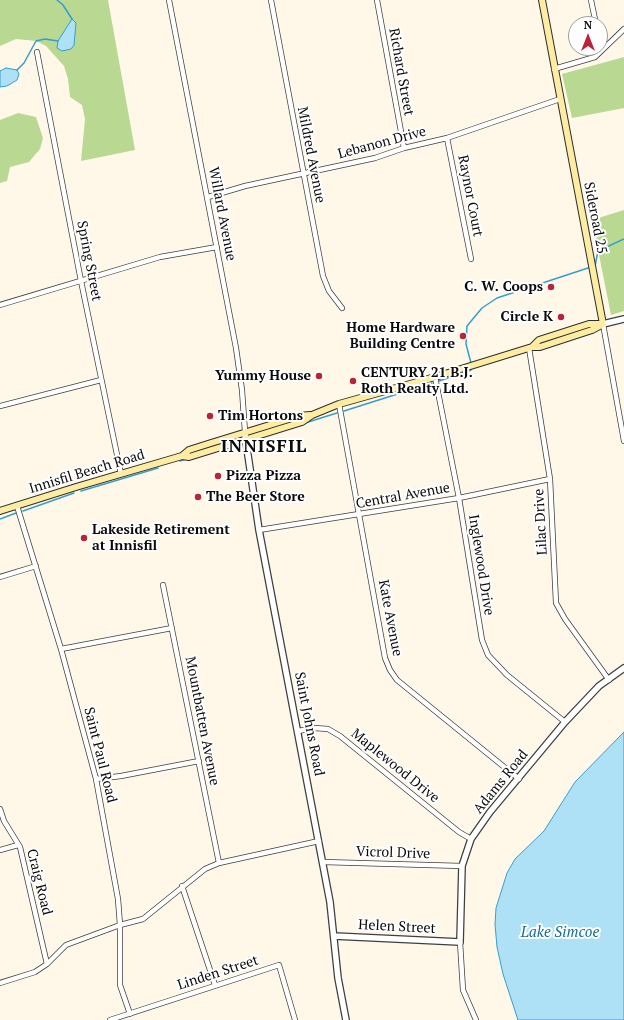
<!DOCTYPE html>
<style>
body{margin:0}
#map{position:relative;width:624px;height:1020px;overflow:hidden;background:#fff8e8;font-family:"PT Serif",serif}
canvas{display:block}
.north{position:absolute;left:568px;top:16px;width:40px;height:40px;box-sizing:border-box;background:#fff;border:1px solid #9d9d9d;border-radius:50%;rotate:0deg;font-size:11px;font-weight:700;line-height:16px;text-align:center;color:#0b0b0b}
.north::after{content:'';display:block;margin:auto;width:14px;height:18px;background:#b92439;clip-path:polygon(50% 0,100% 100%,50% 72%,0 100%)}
</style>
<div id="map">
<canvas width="624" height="1020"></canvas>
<div class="north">N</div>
</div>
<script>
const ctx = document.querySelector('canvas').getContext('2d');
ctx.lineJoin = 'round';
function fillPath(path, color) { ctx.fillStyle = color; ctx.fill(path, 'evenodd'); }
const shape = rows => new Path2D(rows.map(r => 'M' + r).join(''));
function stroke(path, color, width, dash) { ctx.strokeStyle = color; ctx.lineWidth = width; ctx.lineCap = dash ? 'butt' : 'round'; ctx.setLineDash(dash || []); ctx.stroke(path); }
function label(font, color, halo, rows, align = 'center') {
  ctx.font = font + ' "PT Serif",serif'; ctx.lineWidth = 4; ctx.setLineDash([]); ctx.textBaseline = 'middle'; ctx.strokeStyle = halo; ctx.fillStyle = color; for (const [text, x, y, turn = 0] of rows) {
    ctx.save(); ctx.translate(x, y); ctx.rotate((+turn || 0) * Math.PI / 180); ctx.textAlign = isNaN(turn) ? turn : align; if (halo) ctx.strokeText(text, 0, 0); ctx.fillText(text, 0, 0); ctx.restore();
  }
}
fillPath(shape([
 [0,0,108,0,135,150,81,161,85,119,82,105,70,97,68,79,64,66,46,46,36,41,16,39,0,46],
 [624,57,624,108,572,118,562,74],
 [18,113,36,117,43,138,40,149,29,162,10,167,7,181,0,183,0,120],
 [624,210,624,311,611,315,592,220]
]), '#b9d993');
const water = shape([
 [72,19,76,23,74,45,71,49,62,51,57,48,58,41,72,19],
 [6,68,17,70,19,74,17,80,7,86,0,87,0,71,6,68],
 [624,732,624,1020,518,1020,503,974,497,947,495,924,496,908,507,873,515,859,544,831,575,782,624,732]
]);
fillPath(water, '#aee1f6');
stroke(water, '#359ecd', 1);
stroke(shape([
 [57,0,63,5,72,19],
 [17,70,24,63,36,41,45,39,58,41],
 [595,266,598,251,624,239],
 [471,363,466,344,467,326,482,308,497,298,591,267],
 [439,381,471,370,471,369],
 [344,411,432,383],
 [305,423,337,413],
 [180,461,186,459],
 [81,491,158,468],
 [23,511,74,493],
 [0,519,16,513]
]), '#359ecd', 1.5);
const minor = shape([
 [169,0,236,348,242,390,245,432],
 [271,0,323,276,329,291,342,308],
 [377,0,404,148],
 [591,0,596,24],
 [37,52,81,281,121,474],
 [554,69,595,57,624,29],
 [447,138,471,259],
 [208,197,245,186,375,158,404,148,447,138,560,99],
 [0,305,160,257,217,247],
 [603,324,624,441],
 [529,348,550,479,556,603,565,619,609,680],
 [435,377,459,498,482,640,488,655,507,675,565,722],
 [339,404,385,658,390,670,397,680,519,779],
 [0,406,101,380],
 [17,506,61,649,96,779,118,899,120,925,120,985,130,1014],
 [259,530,459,498,550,479],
 [0,577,36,566],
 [163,585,219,863],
 [61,649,172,628],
 [298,731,315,728,328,729,340,736,459,832,471,839],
 [96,779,121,776,199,761],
 [0,809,4,821,20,847,47,964],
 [0,850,18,845],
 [323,862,462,866],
 [182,886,215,985],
 [460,942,463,990,476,1020],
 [0,983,35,972,47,964,66,945,120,925,143,919,205,869,219,863,319,841],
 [110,1020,279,965,295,1020]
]);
const tertiary = shape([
 [603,324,624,319],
 [245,435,259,530,330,902,338,978,346,1020],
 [334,936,460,942,462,866,471,839,490,812,565,722,599,686,624,668]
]);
const secondary = shape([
 [542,0,603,324],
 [532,347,539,340,589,324,601,324],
 [182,456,189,457,302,422,312,415,339,404,435,377,532,347,540,347,592,330,603,324],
 [0,511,76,487,182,456,189,450,211,443,299,416,310,415]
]);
stroke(minor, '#3e3e3e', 6);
stroke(tertiary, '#3e3e3e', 8);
stroke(secondary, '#2d2d2d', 8);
stroke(minor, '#fff', 4.5);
stroke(tertiary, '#fff', 5.5);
stroke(secondary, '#ffeca3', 6);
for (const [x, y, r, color] of [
 [551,287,4,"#b92439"],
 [561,317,4,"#b92439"],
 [463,336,4,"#b92439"],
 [319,376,4,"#b92439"],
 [353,381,4,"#b92439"],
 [210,416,4,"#b92439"],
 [218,476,4,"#b92439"],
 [198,497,4,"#b92439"],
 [84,538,4,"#b92439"]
]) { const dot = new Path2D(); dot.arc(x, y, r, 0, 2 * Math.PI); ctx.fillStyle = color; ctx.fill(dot); stroke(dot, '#fff', 1.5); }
label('14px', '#0b0b0b', '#fff', [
 ["Richard Street",401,72,80],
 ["Lebanon Drive",382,143,-15],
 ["Mildred Avenue",311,155,79],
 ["Raynor Court",470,196,79],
 ["Willard Avenue",222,214,79],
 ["Sideroad 25",595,218,79],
 ["Spring Street",89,261,79],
 ["Innisfil Beach Road",87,472,-17],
 ["Central Avenue",403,496,-10],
 ["Lilac Drive",541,522,-93],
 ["Inglewood Drive",481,565,81],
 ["Kate Avenue",390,618,79],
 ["Mountbatten Avenue",202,721,79],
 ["Saint Johns Road",309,724,79],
 ["Saint Paul Road",100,755,76],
 ["Maplewood Drive",395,766,39],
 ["Adams Road",501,782,-51],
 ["Vicrol Drive",393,853,2],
 ["Craig Road",39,882,76],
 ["Helen Street",397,927,3],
 ["Linden Street",218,973,-18]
]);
label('bold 14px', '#0b0b0b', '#fff', [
 ["C. W. Coops",543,287,"right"],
 ["Circle K",553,317,"right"],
 ["Home Hardware",455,328,"right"],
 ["Building Centre",455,344,"right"],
 ["CENTURY 21 B.J.",361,373],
 ["Roth Realty Ltd.",361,389],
 ["Yummy House",311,376,"right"],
 ["Tim Hortons",218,416],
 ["Pizza Pizza",226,476],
 ["The Beer Store",206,497],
 ["Lakeside Retirement",92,530],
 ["at Innisfil",92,546]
], 'left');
label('italic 15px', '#156d9b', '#fff', [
 ["Lake Simcoe",560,933]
]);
ctx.letterSpacing = '1px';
label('bold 18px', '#0b0b0b', '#fff', [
 ["INNISFIL",264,447]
]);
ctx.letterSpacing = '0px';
</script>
